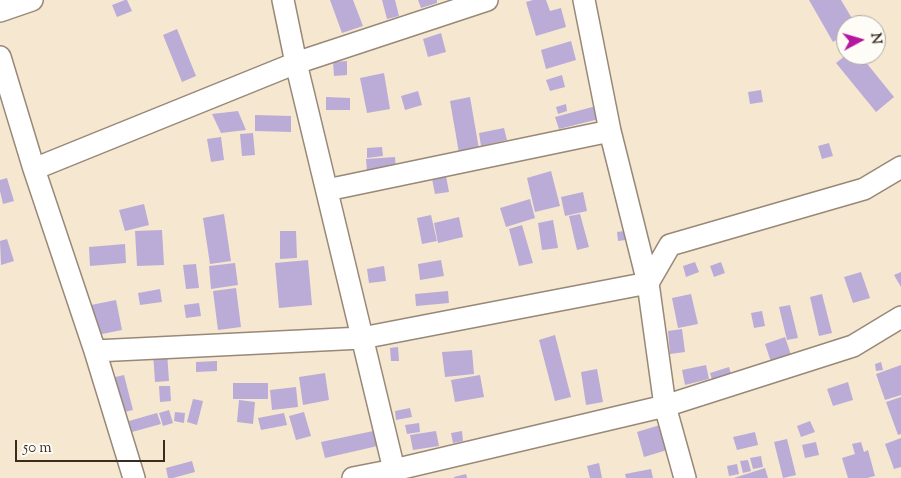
<!DOCTYPE html>
<style>
body{margin:0}
#map{position:relative;width:901px;height:478px;overflow:hidden;background:#f6e7d1;font-family:"Sorts Mill Goudy",serif}
canvas{display:block}
.north{position:absolute;left:836px;top:15px;width:50px;height:50px;box-sizing:border-box;background:#fdfcf7;border:1px solid #afa8a0;border-radius:50%;rotate:84deg;font-size:14px;font-weight:700;line-height:20px;text-align:center;color:#3b2a1e}
.north::after{content:'';display:block;margin:auto;width:18px;height:22px;background:#b5179e;clip-path:polygon(50% 0,100% 100%,50% 72%,0 100%)}
.scale{position:absolute;left:15px;top:440px;width:150px;height:22px;box-sizing:border-box;border:2px solid #3b2a1e;border-top:0;padding-left:6px;font-size:15px;line-height:18px;white-space:nowrap;color:#3b2a1e;-webkit-text-stroke:4px #fdfcf7;paint-order:stroke}
</style>
<div id="map">
<canvas width="901" height="478"></canvas>
<div class="north">N</div>
<div class="scale">50 m</div>
</div>
<script>
const ctx = document.querySelector('canvas').getContext('2d');
ctx.lineJoin = 'round';
function fillPath(path, color) { ctx.fillStyle = color; ctx.fill(path, 'evenodd'); }
const shape = rows => new Path2D(rows.map(r => 'M' + r).join(''));
function stroke(path, color, width, dash) { ctx.strokeStyle = color; ctx.lineWidth = width; ctx.lineCap = dash ? 'butt' : 'round'; ctx.setLineDash(dash || []); ctx.stroke(path); }
fillPath(shape([
 [125,0,127,0,132,11,117,17,112,5],
 [330,0,353,0,363,26,342,33],
 [382,0,395,0,399,16,387,19],
 [418,0,437,0,437,3,421,8],
 [533,0,546,0,550,11,561,8,566,27,536,36,526,2],
 [809,0,841,0,856,25,846,25,846,34,833,42],
 [177,29,196,76,182,82,163,35],
 [441,33,446,52,428,57,423,39],
 [571,41,576,60,546,69,541,50],
 [846,55,860,55,894,97,876,112,836,63],
 [347,61,347,75,334,76,333,62],
 [384,73,390,109,367,113,360,78],
 [562,75,565,87,550,91,546,80],
 [761,90,763,102,750,104,748,92],
 [418,91,422,105,405,110,401,96],
 [326,97,350,98,350,110,326,110],
 [470,97,479,149,459,153,450,101],
 [566,104,567,111,558,114,556,107],
 [596,106,599,119,559,129,555,117],
 [238,111,246,130,221,133,212,114],
 [255,115,291,116,291,132,255,131],
 [504,128,507,140,481,146,479,133],
 [253,133,255,155,242,156,240,134],
 [221,137,224,160,211,162,207,139],
 [829,143,833,156,822,159,818,146],
 [382,147,383,156,367,158,367,148],
 [395,157,396,170,367,172,366,159],
 [551,171,560,206,535,212,527,178],
 [446,176,449,192,435,194,432,179],
 [7,178,14,201,3,204,0,191,0,180],
 [583,192,587,211,565,216,561,197],
 [530,199,535,218,506,227,500,208],
 [144,204,149,225,125,231,119,210],
 [224,214,231,261,210,264,203,218],
 [580,214,589,247,577,250,569,216],
 [431,215,437,241,422,244,417,218],
 [459,217,463,237,438,243,434,223],
 [553,220,558,248,542,250,538,223],
 [522,225,533,263,519,266,509,229],
 [162,230,164,265,137,266,135,231],
 [631,230,633,239,618,241,617,232],
 [280,231,296,231,297,258,280,259],
 [7,239,14,261,1,265,0,241],
 [125,244,126,263,90,266,89,247],
 [308,260,312,305,279,308,275,263],
 [441,260,444,276,420,280,418,264],
 [695,262,699,272,686,277,683,266],
 [721,262,725,273,714,277,710,266],
 [235,263,238,285,211,289,209,266],
 [196,264,199,288,186,289,183,265],
 [384,266,386,281,369,283,367,269],
 [861,272,870,298,853,303,844,277],
 [901,272,901,287,894,275],
 [236,288,241,327,218,330,213,291],
 [160,289,162,302,140,305,138,293],
 [448,291,449,303,416,306,415,294],
 [691,294,698,324,678,328,672,298],
 [822,294,832,333,819,336,810,297],
 [116,300,122,330,97,335,91,305],
 [199,303,201,316,186,318,184,305],
 [790,305,798,338,787,340,779,307],
 [762,311,765,326,754,328,751,313],
 [682,329,685,352,670,354,668,331],
 [555,335,571,397,555,401,539,340],
 [785,337,792,358,772,365,765,344],
 [398,347,399,361,391,361,390,348],
 [472,350,474,374,445,377,442,352],
 [167,352,169,381,155,382,153,353],
 [217,361,217,371,196,372,196,362],
 [881,362,883,370,876,371,875,364],
 [706,365,709,379,685,385,682,370],
 [901,365,901,395,885,400,876,374],
 [729,367,733,381,714,386,710,373],
 [597,369,603,402,586,405,581,372],
 [325,373,329,400,303,405,299,377],
 [124,375,133,410,120,413,111,378],
 [480,375,484,397,455,402,451,380],
 [848,382,853,400,833,406,827,389],
 [233,383,268,383,268,399,233,399],
 [159,386,170,386,171,401,160,402],
 [296,387,298,407,272,410,270,390],
 [901,397,901,434,898,435,886,402],
 [193,399,203,401,197,425,187,422],
 [239,400,255,402,253,424,237,422],
 [410,408,412,417,396,420,395,411],
 [169,410,173,423,163,426,159,413],
 [175,412,185,413,184,423,174,421],
 [304,412,311,436,296,440,289,416],
 [157,413,161,424,132,432,129,421],
 [284,413,287,425,261,430,258,418],
 [810,421,815,432,801,437,797,426],
 [419,423,420,432,407,434,405,425],
 [660,425,667,450,644,457,637,432],
 [378,430,382,445,325,458,321,442],
 [436,431,439,446,413,450,410,435],
 [462,431,463,441,453,443,451,433],
 [755,432,758,445,737,450,733,437],
 [901,438,901,467,894,469,885,444],
 [787,439,796,475,783,478,774,442],
 [816,442,819,455,805,458,802,445],
 [861,442,864,452,868,450,875,476,867,478,848,478,842,458,855,454,852,444],
 [761,456,763,467,753,469,750,458],
 [748,460,751,471,743,473,740,461],
 [192,461,195,472,173,478,168,478,166,468],
 [599,463,602,478,590,478,587,466],
 [737,464,739,474,729,476,727,466],
 [765,468,768,478,734,478],
 [651,469,653,478,626,478,625,474],
 [466,474,467,478,454,478,454,477]
]), '#baacd7');
const minor = shape([
 [283,0,296,63,396,478],
 [584,0,610,131,648,283,665,406,685,478],
 [0,11,32,0],
 [0,57,34,169,95,351,134,478],
 [34,169,296,63,487,0],
 [327,190,610,131],
 [95,351,362,338,648,283,670,245,864,189,901,167],
 [353,478,394,470,665,406,853,346,901,317]
]);
stroke(minor, '#988878', 24);
stroke(minor, '#fff', 21);
</script>
